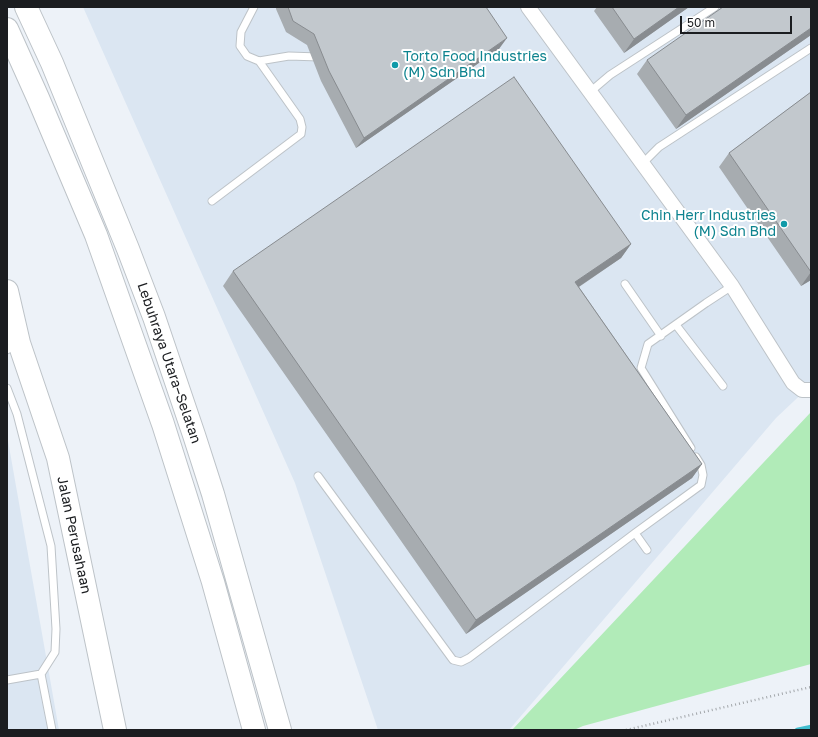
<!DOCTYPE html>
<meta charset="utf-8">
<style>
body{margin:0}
#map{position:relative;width:818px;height:737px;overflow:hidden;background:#edf2f8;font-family:"Golos Text",sans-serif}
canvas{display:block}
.frame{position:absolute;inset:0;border:8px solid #1b1d20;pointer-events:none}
.scale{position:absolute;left:680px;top:16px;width:112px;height:18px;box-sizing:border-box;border:2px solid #1b1d20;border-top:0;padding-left:5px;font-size:12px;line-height:14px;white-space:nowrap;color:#1b1d20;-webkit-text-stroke:3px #fff;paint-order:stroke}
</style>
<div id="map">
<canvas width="818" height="737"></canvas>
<div class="frame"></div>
<div class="scale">50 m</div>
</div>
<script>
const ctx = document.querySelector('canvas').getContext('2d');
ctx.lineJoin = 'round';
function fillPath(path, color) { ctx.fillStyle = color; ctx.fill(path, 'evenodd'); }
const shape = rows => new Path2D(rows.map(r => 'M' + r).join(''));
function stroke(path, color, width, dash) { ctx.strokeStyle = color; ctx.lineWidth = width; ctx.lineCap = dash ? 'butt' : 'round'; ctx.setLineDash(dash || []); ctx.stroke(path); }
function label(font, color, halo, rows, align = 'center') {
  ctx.font = font + ' "Golos Text",sans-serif'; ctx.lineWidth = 4; ctx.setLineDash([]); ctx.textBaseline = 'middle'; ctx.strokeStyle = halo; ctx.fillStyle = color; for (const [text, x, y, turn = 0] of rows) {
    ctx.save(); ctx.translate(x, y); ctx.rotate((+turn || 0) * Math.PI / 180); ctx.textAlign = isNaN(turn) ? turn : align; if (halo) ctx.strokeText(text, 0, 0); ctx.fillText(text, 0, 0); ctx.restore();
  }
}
fillPath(shape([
 [83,7,811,7,811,385,776,418,509,730,378,730,295,483],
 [7,435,59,730,7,730]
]), '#dbe6f2');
fillPath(shape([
 [811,412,811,664,583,726,574,730,512,730]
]), '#b1ebb8');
stroke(shape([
 [797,730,811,727]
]), '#40bdce', 4.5);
const lane = shape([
 [254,7,241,32,240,46,247,56,259,61,289,56,319,57],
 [590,92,610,75,715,7],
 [642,164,659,147,811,48],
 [212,201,301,134,302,127,300,119,259,61],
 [625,284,661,336],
 [676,325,723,386],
 [7,350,17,344],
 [7,388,17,414,51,546,56,629,55,652,41,674,7,680],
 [691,448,641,368,648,344,706,303,732,286],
 [318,476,453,660,461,662,469,658,635,533,701,485,703,475,701,465,696,457],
 [635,533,647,550],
 [41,674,52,730]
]);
const street = shape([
 [528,7,732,286,793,383,802,390,811,390]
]);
const primary = shape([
 [7,291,19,343,58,458,115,730]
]);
const highway = shape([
 [26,7,52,63,128,249,154,317,194,435,213,494,274,709,280,730],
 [7,29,38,98,96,235,163,424,213,582,254,730]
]);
stroke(lane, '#bdc3c8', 9);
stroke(street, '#bdc3c8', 16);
stroke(primary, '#bdc3c8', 24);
stroke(highway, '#bdc3c8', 24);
stroke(shape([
 [626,730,811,687]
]), '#a2a6aa', 2.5, [1, 3]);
stroke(lane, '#fff', 7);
stroke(street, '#fff', 14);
stroke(primary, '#fff', 22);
stroke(highway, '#fff', 22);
fillPath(shape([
 [276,7,486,7,499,49,356,148,321,81,307,45,286,32,276,9],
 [597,7,689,7,624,53,594,11],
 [811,7,811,35,676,129,637,74,647,60],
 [811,92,811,280,801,286,719,167,729,153],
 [631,244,621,258,579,287,702,464,692,478,466,634,223,286,233,271]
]), '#a7acb0');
fillPath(shape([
 [679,7,689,7,624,53,634,39],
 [811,28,811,35,676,129,686,115],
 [507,38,499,49,356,148,364,138],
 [631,244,621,258,565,296,575,282],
 [811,272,811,280,801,286],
 [702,464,692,478,466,634,476,620]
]), '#888c90');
const building = shape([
 [288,7,486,7,507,38,364,138,329,71,314,34,293,21,288,7],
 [612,7,679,7,634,39,612,7],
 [723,7,811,7,811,28,686,115,647,60,723,7],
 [514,77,631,244,575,282,702,464,476,620,233,271,514,77],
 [811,92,811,272,729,153,811,92]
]);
fillPath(building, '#c2c8cd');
stroke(building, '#888c90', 1);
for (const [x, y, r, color] of [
 [395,65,4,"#0f9aa8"],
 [784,224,4,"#0f9aa8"]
]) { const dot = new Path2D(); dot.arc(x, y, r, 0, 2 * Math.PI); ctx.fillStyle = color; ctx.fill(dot); stroke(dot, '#fff', 1.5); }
label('14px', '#0d838f', '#fff', [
 ["Torto Food Industries",403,57],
 ["(M) Sdn Bhd",403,73],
 ["Chin Herr Industries",776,216,"right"],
 ["(M) Sdn Bhd",776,232,"right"]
], 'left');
label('14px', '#1b1d20', '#fff', [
 ["Lebuhraya Utara–Selatan",169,363,71],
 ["Jalan Perusahaan",74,535,78]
]);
</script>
